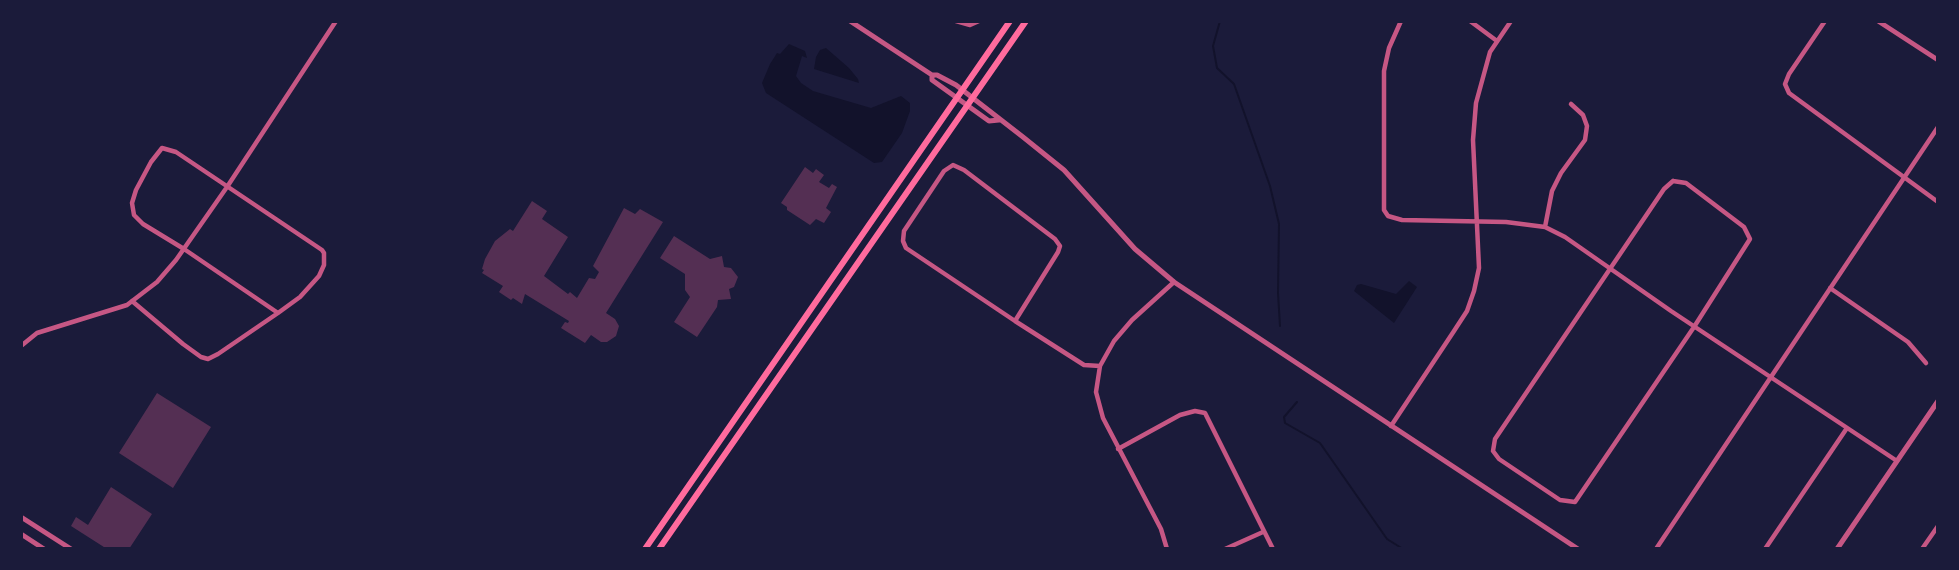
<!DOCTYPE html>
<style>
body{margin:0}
#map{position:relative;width:1959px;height:570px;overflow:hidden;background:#1b1b3a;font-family:"Fira Sans Condensed",sans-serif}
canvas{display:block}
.frame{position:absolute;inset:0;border:23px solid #1b1b3a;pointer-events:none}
</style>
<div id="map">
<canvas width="1959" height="570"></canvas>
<div class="frame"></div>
</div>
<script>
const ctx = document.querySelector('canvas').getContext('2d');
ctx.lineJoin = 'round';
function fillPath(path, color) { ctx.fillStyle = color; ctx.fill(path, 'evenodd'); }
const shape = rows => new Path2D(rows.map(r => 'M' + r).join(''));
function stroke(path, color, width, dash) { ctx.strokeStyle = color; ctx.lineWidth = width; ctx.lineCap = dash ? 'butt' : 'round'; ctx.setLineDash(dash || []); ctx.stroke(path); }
fillPath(shape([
 [789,44,805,51,807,58,802,56,796,76,801,83,813,91,871,108,901,96,910,103,910,111,902,133,882,162,874,163,766,93,762,83,770,64,777,53,780,54],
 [826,48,849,68,858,79,859,83,814,69,816,57,820,50],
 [1409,281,1417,287,1394,323,1354,291,1357,285,1361,284,1396,294]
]), '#12122b');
stroke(shape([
 [1220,21,1213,46,1217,68,1234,84,1270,186,1279,224,1278,293,1280,326],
 [1297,402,1284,417,1285,423,1320,443,1387,539,1403,549]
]), '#12122b', 2);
fillPath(shape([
 [805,167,813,173,816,169,824,175,819,182,829,188,832,184,837,187,826,208,831,212,824,223,816,219,810,225,787,210,787,207,781,203],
 [532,201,547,211,542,219,568,237,544,276,568,294,570,292,577,298,589,278,595,279,599,272,593,266,624,208,635,214,640,209,663,222,606,313,615,319,619,326,616,336,607,342,601,342,591,335,585,343,561,328,565,322,568,323,569,321,525,294,522,304,513,298,511,300,499,292,503,286,482,273,484,270,482,269,485,259,495,241,510,229,513,231],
 [674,236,710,259,722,256,724,267,731,268,738,277,734,287,729,289,731,299,718,300,717,307,697,337,674,322,690,297,685,290,685,274,660,258],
 [157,393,211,427,173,488,119,453],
 [111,487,152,514,129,549,107,549,71,526,76,517,88,525]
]), '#542f53');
stroke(shape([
 [956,21,970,25,979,21],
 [1401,21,1389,48,1384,71,1384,210,1388,216,1402,220,1506,222,1545,227,1565,237,1671,311,1897,461],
 [1470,21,1497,41],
 [1825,21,1789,74,1785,84,1789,93,1938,202],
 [1878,21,1938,60],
 [1673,181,1686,183,1744,227,1750,239,1694,327,1575,502,1560,500,1499,459,1493,451,1495,439,1664,189,1673,181],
 [1545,227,1552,191,1561,173,1585,140,1587,126,1583,115,1571,104],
 [1830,288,1908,342,1926,363],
 [132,301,183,344,201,357,208,359,218,354,278,313,300,297,319,276,324,265,324,253,322,250,176,152,162,148,151,162,136,190,132,203,134,215,143,224,184,249,278,313],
 [1015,321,1058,252,1060,246,1055,239,964,170,953,165,944,171,904,231,903,241,906,248,1015,321,1084,365,1100,366],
 [21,346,37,333,127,305,157,282,176,260,227,187,336,21],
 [1391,426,1454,331,1467,311,1474,291,1479,268,1473,140,1476,103,1490,52,1511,21],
 [1118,449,1180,415,1195,411,1205,413,1273,549],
 [1167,549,1161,529,1103,418,1096,392,1100,366,1114,341,1132,320,1174,282],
 [1225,549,1263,532],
 [1656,549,1938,127],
 [1765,549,1847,428],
 [1922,549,1938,526]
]), '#c65784', 4.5);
stroke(shape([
 [850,21,932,75,937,75,956,85,1023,137,1064,170,1135,249,1174,282,1578,549],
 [932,75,932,80,989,121,999,120],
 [21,517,71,549],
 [21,534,44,549],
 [1837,549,1938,401]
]), '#c65784', 5);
stroke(shape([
 [645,549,1010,21],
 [659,549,1026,21]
]), '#ff6b9d', 6);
</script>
